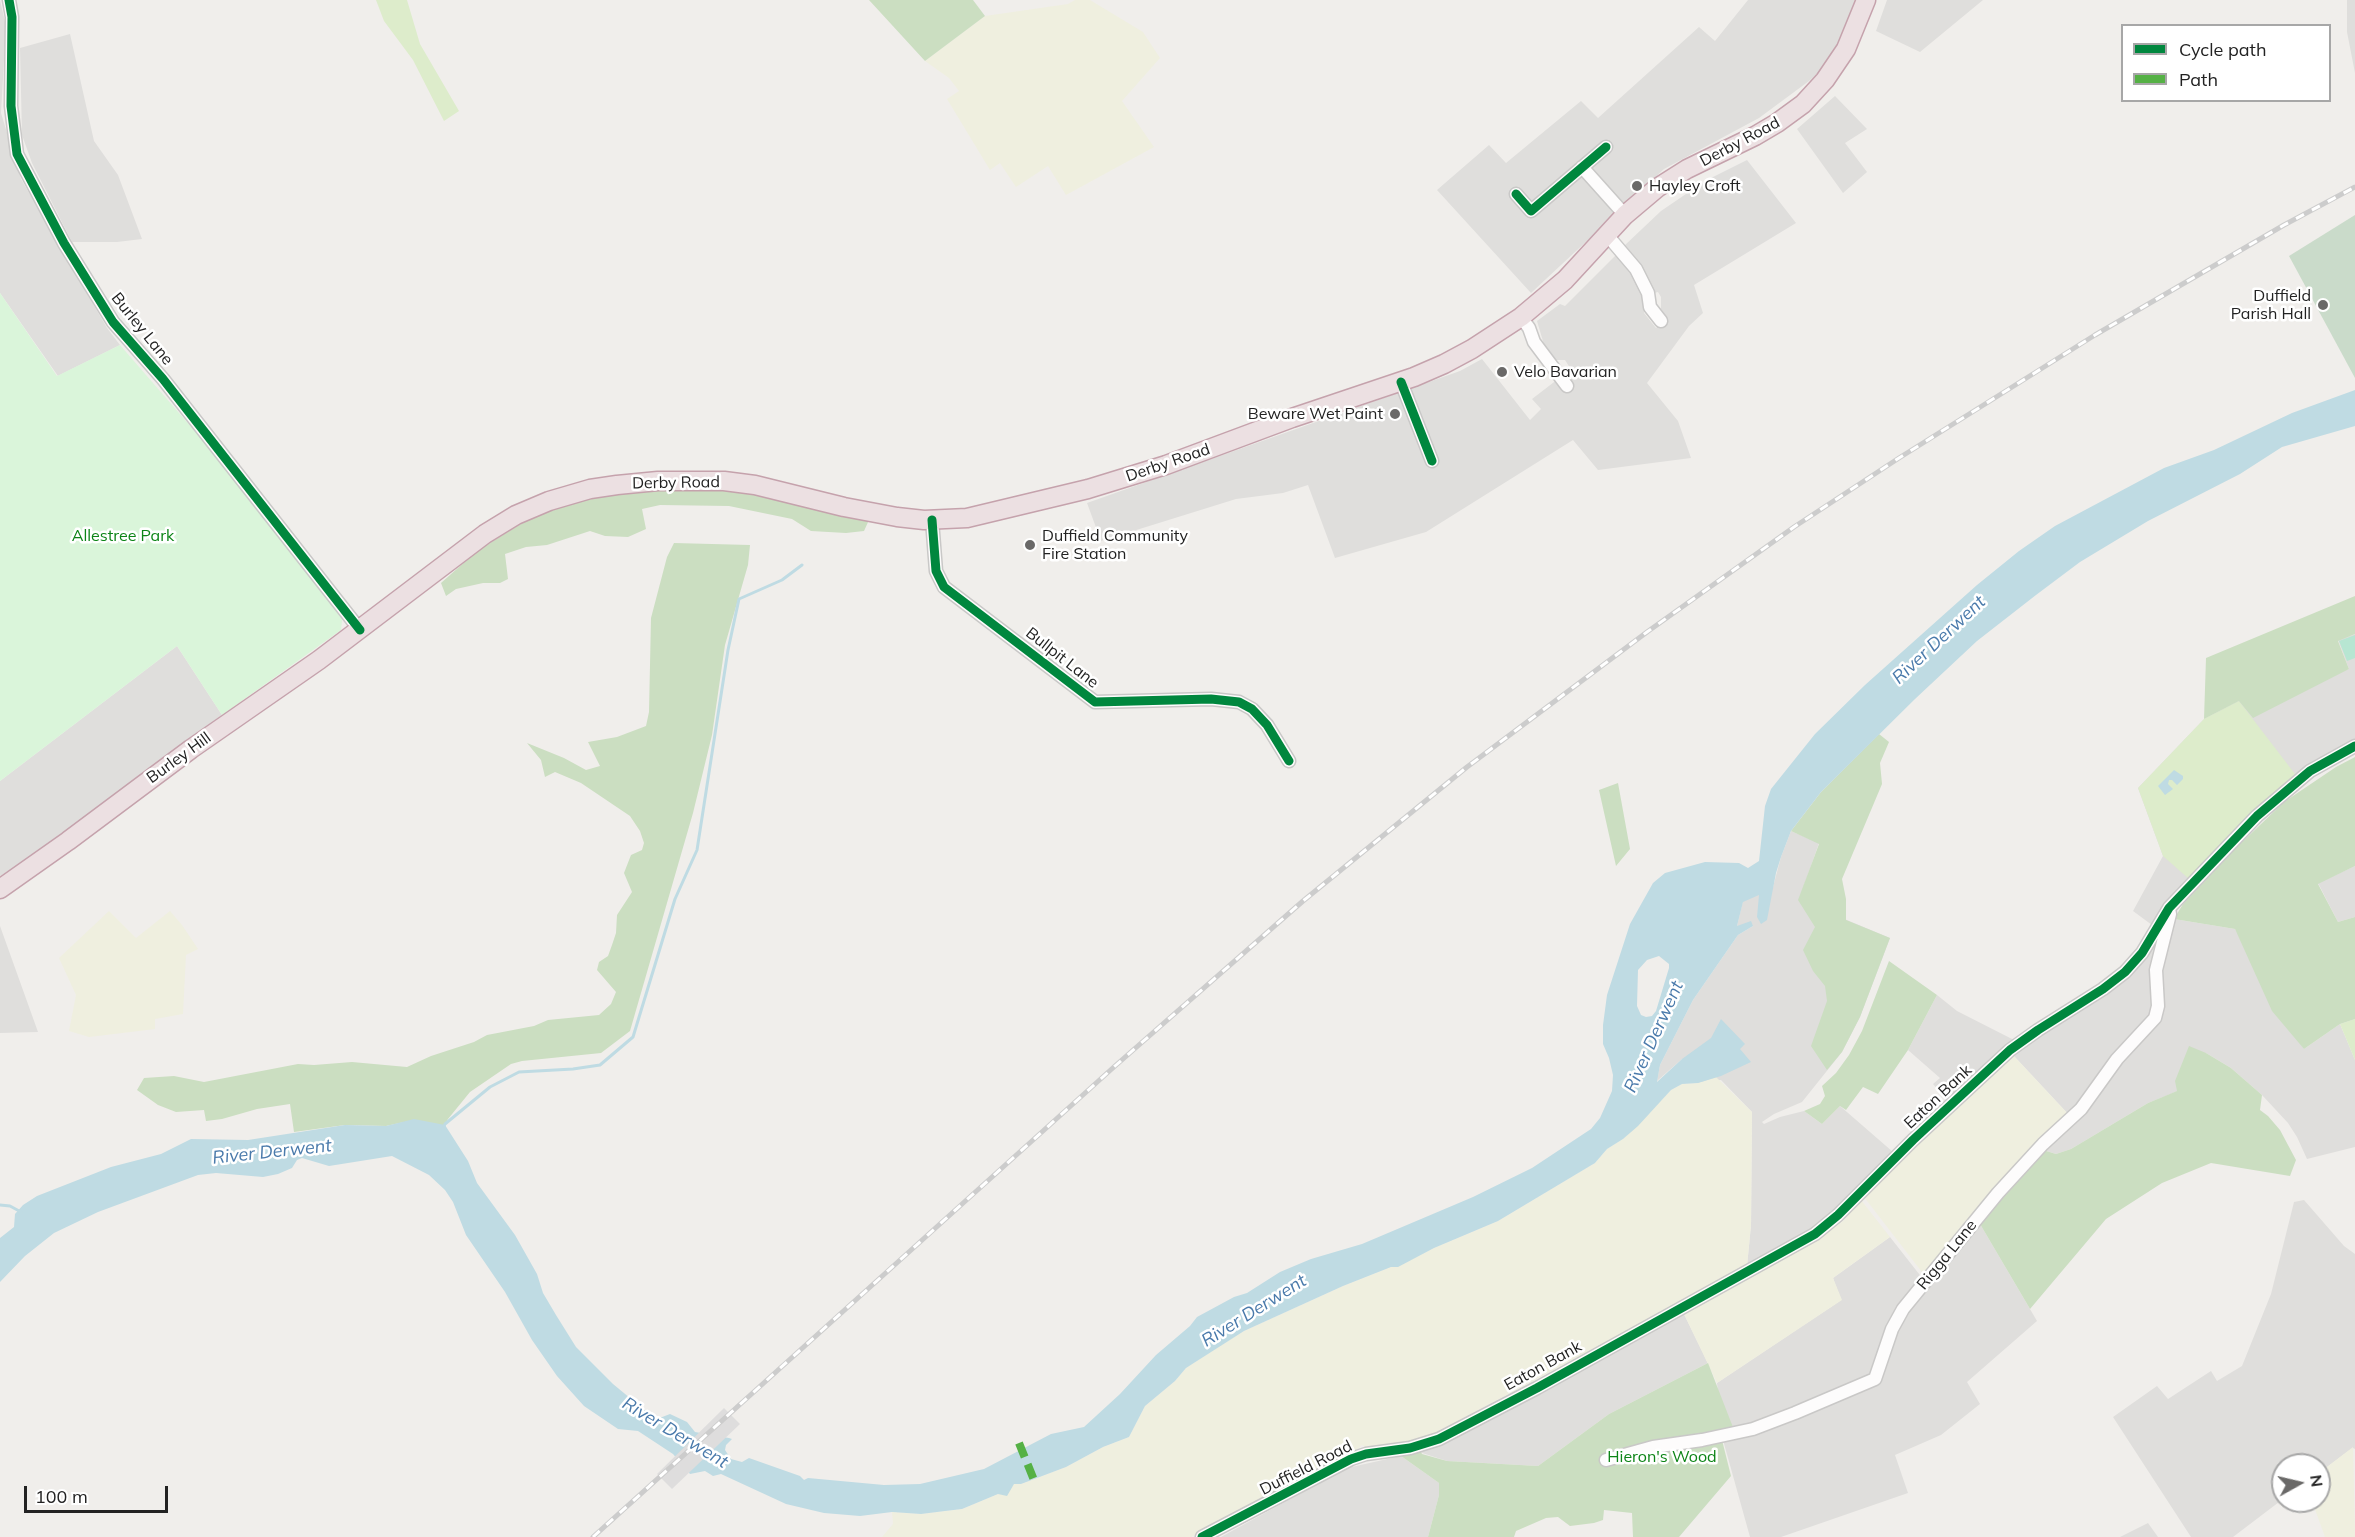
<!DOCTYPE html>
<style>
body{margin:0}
#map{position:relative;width:2355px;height:1537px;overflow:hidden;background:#f0eeeb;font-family:Mulish,sans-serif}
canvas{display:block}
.legend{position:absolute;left:2121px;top:24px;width:210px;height:78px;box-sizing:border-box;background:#fff;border:2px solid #a7a7a7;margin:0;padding:8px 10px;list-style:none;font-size:18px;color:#222}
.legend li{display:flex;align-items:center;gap:12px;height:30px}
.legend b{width:30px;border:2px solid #a7a7a7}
.north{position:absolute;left:2271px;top:1453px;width:60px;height:60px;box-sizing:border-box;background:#fff;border:2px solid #a7a7a7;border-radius:50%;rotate:82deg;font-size:16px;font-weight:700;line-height:24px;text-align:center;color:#222}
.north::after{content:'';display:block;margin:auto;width:21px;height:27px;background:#6a6968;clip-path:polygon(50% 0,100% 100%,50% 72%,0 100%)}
.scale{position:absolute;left:24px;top:1486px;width:144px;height:27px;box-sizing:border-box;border:3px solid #222;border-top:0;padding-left:8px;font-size:18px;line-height:21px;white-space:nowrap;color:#222;-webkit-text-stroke:4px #fff;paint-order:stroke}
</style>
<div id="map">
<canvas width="2355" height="1537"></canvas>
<ul class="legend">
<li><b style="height:8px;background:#00873e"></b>Cycle path</li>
<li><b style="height:8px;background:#55b145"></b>Path</li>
</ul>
<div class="north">N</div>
<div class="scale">100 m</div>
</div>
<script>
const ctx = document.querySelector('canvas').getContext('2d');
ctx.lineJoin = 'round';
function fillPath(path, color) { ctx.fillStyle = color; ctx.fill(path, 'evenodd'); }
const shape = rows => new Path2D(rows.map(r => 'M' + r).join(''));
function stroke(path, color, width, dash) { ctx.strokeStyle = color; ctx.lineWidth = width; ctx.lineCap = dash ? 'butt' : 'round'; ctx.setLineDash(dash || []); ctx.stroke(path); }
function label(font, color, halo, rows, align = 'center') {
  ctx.font = font + ' Mulish,sans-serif'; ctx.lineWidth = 5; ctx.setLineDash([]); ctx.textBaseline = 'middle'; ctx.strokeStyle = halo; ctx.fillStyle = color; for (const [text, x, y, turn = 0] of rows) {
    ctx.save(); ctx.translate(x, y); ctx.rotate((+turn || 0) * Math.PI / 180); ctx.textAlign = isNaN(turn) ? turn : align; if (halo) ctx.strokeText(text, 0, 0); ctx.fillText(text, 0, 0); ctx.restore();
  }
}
fillPath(shape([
 [0,0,6,26,1,113,21,179,107,328,120,345,58,376,0,293],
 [1748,0,1856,0,1842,38,1827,65,1809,81,1759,118,1664,169,1531,293,1437,190,1489,145,1506,163,1581,101,1598,118,1699,27,1715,41],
 [1887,0,1983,0,1920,52,1876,31],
 [2347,0,2355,0,2355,73,2347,32],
 [70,34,94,141,118,175,142,239,117,242,72,242,32,163,22,135,20,48],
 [1835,96,1867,129,1845,143,1867,172,1843,193,1797,129],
 [1747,160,1796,223,1694,285,1703,313,1689,326,1647,383,1678,421,1691,458,1598,470,1573,440,1426,532,1335,558,1308,485,1283,493,1236,499,1101,541,1087,503,1460,371,1482,359,1530,420,1541,409,1532,399,1558,379,1572,386,1568,376,1572,371,1565,360,1556,360,1545,348,1537,321,1560,304,1565,306,1618,253,1636,275,1646,296,1644,313,1656,328,1668,319,1661,309,1661,297,1658,292,1654,293,1645,272,1624,246,1661,211,1705,181],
 [2355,634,2355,741,2313,761,2278,787,2234,830,2189,879,2152,925,2133,911,2163,856,2138,788,2204,719,2239,701,2349,669,2338,640],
 [177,646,222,715,37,854,0,876,0,781],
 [1791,831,1819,843,1799,900,1890,938,1860,1017,1842,1052,1802,1102,1774,1114,1762,1122,1764,1124,1780,1117,1804,1111,1822,1124,1840,1106,1893,1152,1836,1211,1814,1229,1747,1266,1751,1225,1752,1112,1721,1080,1698,1083,1682,1059,1657,1081,1660,1065,1693,1000,1738,935,1753,926,1737,926,1743,901,1773,887,1781,857],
 [2355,866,2355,917,2338,922,2318,883],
 [2174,919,2235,929,2304,1049,2340,1024,2355,1060,2355,1147,2307,1159,2297,1137,2288,1123,2262,1095,2231,1068,2206,1053,2178,1091,2148,1103,2071,1149,2056,1154,2043,1150,2124,1058,2156,1025,2159,981],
 [0,926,38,1032,0,1033],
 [2153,945,2155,947,2152,963,2152,1007,2149,1016,2069,1115,2013,1055],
 [1937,995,1957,1011,2014,1040,1948,1101,1933,1084,1940,1078,1908,1050],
 [2304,1200,2344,1246,2355,1254,2355,1449,2353,1448,2319,1473,2319,1465,2283,1465,2283,1499,2233,1537,2191,1537,2113,1417,2157,1386,2168,1399,2211,1371,2217,1381,2242,1366,2271,1294,2294,1202],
 [1980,1224,2037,1321,1967,1382,1980,1404,1941,1435,1895,1455,1908,1493,1781,1537,1750,1537,1723,1440,1717,1383,1841,1300,1833,1278,1890,1237,1923,1279],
 [1683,1312,1708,1363,1609,1414,1538,1466,1447,1461,1419,1452],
 [1401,1456,1439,1483,1439,1495,1428,1537,1221,1537,1347,1468],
 [2148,1523,2158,1537,2120,1537]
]), '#dfdedc');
fillPath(shape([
 [1075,0,1090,0,1143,32,1160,58,1122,101,1154,147,1066,195,1048,166,1016,187,1000,163,990,170,947,99,959,91,949,78,925,61,985,16,1068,4],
 [109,911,136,938,170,911,182,925,198,949,186,955,183,1014,155,1019,155,1029,89,1037,69,1031,76,995,59,958],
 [2013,1055,2069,1115,2038,1141,2017,1163,1925,1276,1864,1197,1933,1128],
 [1716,1077,1752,1112,1751,1225,1747,1266,1661,1313,1435,1433,1415,1440,1366,1448,1362,1445,1357,1450,1191,1537,882,1537,893,1524,892,1512,921,1514,962,1509,998,1494,1014,1484,1021,1484,1066,1467,1103,1447,1129,1437,1145,1406,1175,1381,1186,1368,1219,1346,1244,1331,1343,1286,1391,1267,1398,1266,1434,1248,1498,1221,1595,1163,1607,1149,1623,1139,1671,1090,1682,1084,1698,1083],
 [1861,1200,1890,1237,1833,1278,1842,1300,1717,1383,1683,1312,1823,1236,1843,1221],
 [2353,1447,2355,1537,2325,1537,2312,1501,2319,1501,2319,1473]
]), '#efefdf');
fillPath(shape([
 [376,0,407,0,420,44,459,111,444,121,413,60,384,21],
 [2239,701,2295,774,2234,830,2189,879,2163,856,2138,788,2204,719],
 [2355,1019,2355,1060,2340,1024]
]), '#ddeccb');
fillPath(shape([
 [869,0,973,0,985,16,925,61],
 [708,488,741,490,869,520,864,531,846,533,811,531,792,519,729,506,660,505,642,509,646,529,628,537,605,536,590,531,547,545,526,547,505,554,508,579,500,583,483,583,456,589,446,596,441,583,477,551,524,522,564,505,610,494,662,489],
 [674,543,750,545,748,565,725,645,712,735,693,813,630,1031,601,1053,522,1061,511,1064,470,1092,448,1119,440,1134,414,1120,386,1126,345,1125,294,1132,290,1104,257,1109,222,1119,206,1121,204,1110,176,1112,158,1105,137,1090,144,1078,174,1076,204,1082,298,1064,314,1065,352,1062,407,1067,431,1056,474,1042,487,1035,534,1026,548,1020,599,1015,611,1004,616,992,597,970,599,962,608,956,612,945,616,933,617,915,632,892,624,873,631,855,642,850,644,843,640,831,630,816,581,783,555,772,545,777,541,760,527,743,564,758,586,770,600,766,588,742,617,737,646,726,649,712,651,618,667,557],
 [2355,596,2355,634,2338,641,2349,669,2253,718,2239,701,2204,719,2206,658],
 [1879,734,1889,742,1880,763,1882,784,1842,879,1846,899,1846,920,1890,938,1860,1017,1842,1052,1827,1070,1811,1046,1827,1001,1825,986,1813,971,1803,950,1815,927,1798,900,1819,844,1791,831,1821,792],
 [2355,757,2355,866,2318,884,2338,922,2355,917,2355,1019,2340,1024,2304,1049,2272,1011,2235,929,2174,919,2183,904,2237,847,2284,802,2336,767],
 [1618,783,1630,849,1616,866,1599,790],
 [1889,961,1937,995,1908,1050,1878,1094,1863,1087,1846,1110,1840,1106,1822,1124,1804,1111,1820,1104,1825,1096,1822,1086,1836,1073,1849,1055,1862,1031],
 [2189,1046,2206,1053,2231,1068,2262,1095,2260,1110,2268,1116,2280,1130,2296,1160,2290,1176,2211,1163,2162,1183,2106,1219,2030,1309,1980,1224,2043,1150,2056,1154,2071,1149,2148,1103,2177,1091,2175,1081],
 [1708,1363,1736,1435,1722,1440,1731,1476,1679,1537,1633,1537,1632,1513,1604,1510,1603,1520,1594,1523,1570,1526,1558,1517,1546,1518,1516,1531,1514,1537,1428,1537,1439,1495,1439,1483,1401,1456,1420,1450,1422,1454,1447,1461,1538,1466,1609,1414]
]), '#cbdec1');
fillPath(shape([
 [2355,215,2355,378,2289,256]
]), '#cadbca');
fillPath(shape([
 [0,293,57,376,120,345,245,489,341,613,342,621,341,630,222,715,177,646,0,781]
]), '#daf5da');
fillPath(shape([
 [2355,635,2355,658,2347,661,2339,641]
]), '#b7e6d2');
fillPath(shape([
 [2355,390,2355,426,2282,447,2240,474,2148,521,2080,562,2036,595,1977,641,1915,699,1821,792,1791,831,1781,857,1776,873,1767,920,1761,924,1757,917,1759,895,1743,902,1737,926,1751,921,1753,926,1738,935,1693,1000,1660,1065,1657,1082,1682,1059,1711,1038,1721,1019,1745,1044,1740,1049,1751,1062,1721,1076,1698,1083,1682,1084,1671,1090,1638,1126,1623,1139,1607,1149,1595,1163,1498,1221,1434,1248,1398,1267,1391,1267,1343,1286,1244,1331,1186,1368,1175,1381,1145,1406,1129,1437,1103,1447,1066,1467,1021,1484,1014,1484,1007,1496,998,1494,962,1509,945,1511,921,1514,892,1512,860,1516,824,1513,786,1504,721,1474,713,1476,705,1471,690,1474,673,1454,638,1431,618,1429,584,1406,557,1376,532,1340,505,1292,466,1235,453,1202,445,1190,429,1175,392,1156,329,1166,302,1158,297,1160,292,1168,278,1174,263,1177,216,1173,198,1175,98,1212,54,1233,25,1256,0,1282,0,1238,14,1227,15,1214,23,1205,37,1196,111,1167,161,1154,191,1139,248,1140,345,1125,386,1126,414,1119,445,1125,468,1161,477,1183,515,1235,537,1274,543,1293,556,1315,576,1347,613,1384,653,1417,657,1419,670,1414,687,1422,695,1432,729,1438,732,1439,726,1445,725,1450,731,1459,742,1462,749,1458,800,1476,804,1480,808,1478,884,1485,920,1484,984,1469,1051,1434,1084,1427,1120,1394,1156,1355,1190,1326,1197,1317,1234,1297,1247,1293,1280,1272,1311,1259,1362,1244,1473,1197,1532,1168,1591,1129,1600,1118,1612,1091,1613,1075,1609,1058,1603,1044,1603,1025,1607,995,1630,924,1653,883,1665,873,1705,862,1739,863,1748,868,1759,861,1765,806,1771,789,1815,734,1865,685,1977,585,2019,551,2055,526,2164,468,2214,450,2292,413],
 [1659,956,1669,964,1669,968,1656,1011,1652,1016,1646,1017,1641,1015,1637,1006,1638,970,1647,960],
 [2174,770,2183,776,2183,779,2177,785,2172,780,2169,780,2168,784,2173,789,2165,795,2158,786]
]), '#bfdbe3');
fillPath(shape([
 [724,1408,740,1424,672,1489,657,1474]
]), '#dedddd');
stroke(shape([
 [443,1129,445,1124,490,1087,519,1072,573,1069,600,1065,633,1037,675,899,697,850,728,650,739,599,782,580,802,565],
 [0,1205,10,1206,21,1212]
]), '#bfdbe3', 3);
const minor = shape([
 [9,0,12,17,11,106,17,154,64,243,113,322,163,379,360,630],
 [1582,167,1625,215],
 [1516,194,1531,211,1606,147],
 [1607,235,1636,269,1648,293,1650,307,1661,321],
 [1521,317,1529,328,1534,342,1567,386],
 [1401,382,1432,461],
 [932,520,936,571,944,587,1095,702,1211,699,1239,702,1252,709,1267,725,1289,761],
 [1606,1460,1653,1447,1702,1440,1753,1429,1795,1413,1875,1379,1892,1329,1903,1309,1998,1193,2043,1144,2081,1109,2117,1059,2155,1018,2158,1006,2156,970,2170,914,2169,909],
 [1202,1537,1351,1459,1366,1454,1410,1448,1439,1439,1537,1388,1815,1234,1838,1215,1913,1140,2010,1050,2038,1030,2103,989,2125,972,2142,953,2169,908,2257,816,2310,771,2355,746]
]);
const highway = shape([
 [0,889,68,841,191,749,319,660,485,534,516,515,549,501,590,489,617,485,658,481,724,481,755,485,844,507,897,517,924,520,967,518,1088,489,1166,465,1292,418,1414,377,1444,364,1472,349,1521,317,1565,280,1625,215,1657,188,1687,169,1755,136,1777,123,1803,104,1825,80,1846,49,1866,0]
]);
stroke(minor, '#c9c8c7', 15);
stroke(highway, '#c5a2ac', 21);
stroke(minor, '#fdfcfc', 12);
stroke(highway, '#ece0e2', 18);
const rail = shape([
 [593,1537,1115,1066,1303,901,1467,767,1647,632,1794,527,1899,458,2095,335,2284,225,2355,187]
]);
stroke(rail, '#ccc', 5);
stroke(rail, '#fff', 3, [9]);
stroke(shape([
 [1019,1443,1034,1480]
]), '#55b145', 8, [15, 8]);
stroke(shape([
 [9,0,12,17,11,106,17,154,64,243,113,322,163,379,360,630],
 [1516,194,1531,211,1606,147],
 [1401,382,1432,461],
 [932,520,936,571,944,587,1095,702,1211,699,1239,702,1252,709,1267,725,1289,761],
 [1202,1537,1351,1459,1366,1454,1410,1448,1439,1439,1537,1388,1815,1234,1838,1215,1913,1140,2010,1050,2038,1030,2103,989,2125,972,2142,953,2169,908,2257,816,2310,771,2355,746]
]), '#00873e', 9);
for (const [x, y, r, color] of [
 [1637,186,6,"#6a6968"],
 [2323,305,6,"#6a6968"],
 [1502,372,6,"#6a6968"],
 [1395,414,6,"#6a6968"],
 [1030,545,6,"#6a6968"]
]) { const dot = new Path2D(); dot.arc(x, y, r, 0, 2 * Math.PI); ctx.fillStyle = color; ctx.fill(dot); stroke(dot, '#fff', 2); }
label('16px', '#222', '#fff', [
 ["Derby Road",1740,142,-28],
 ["Burley Lane",142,329,51],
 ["Derby Road",1168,463,-19],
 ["Derby Road",676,483,-1],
 ["Bullpit Lane",1062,658,38],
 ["Burley Hill",179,758,-36],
 ["Eaton Bank",1938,1097,-43],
 ["Rigga Lane",1947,1255,-51],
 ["Eaton Bank",1543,1366,-29],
 ["Duffield Road",1306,1468,-27]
]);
label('16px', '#222', '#fff', [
 ["Hayley Croft",1649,186],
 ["Duffield",2311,296,"right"],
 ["Parish Hall",2311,314,"right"],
 ["Velo Bavarian",1514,372],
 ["Beware Wet Paint",1383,414,"right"],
 ["Duffield Community",1042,536],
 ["Fire Station",1042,554]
], 'left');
label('16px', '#0c8416', '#fff', [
 ["Allestree Park",123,536],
 ["Hieron's Wood",1662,1457]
]);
label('italic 18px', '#4a7aab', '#fff', [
 ["River Derwent",1939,640,-43],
 ["River Derwent",1654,1037,-66],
 ["River Derwent",272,1152,-6],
 ["River Derwent",1254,1311,-32],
 ["River Derwent",675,1433,31]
]);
</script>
